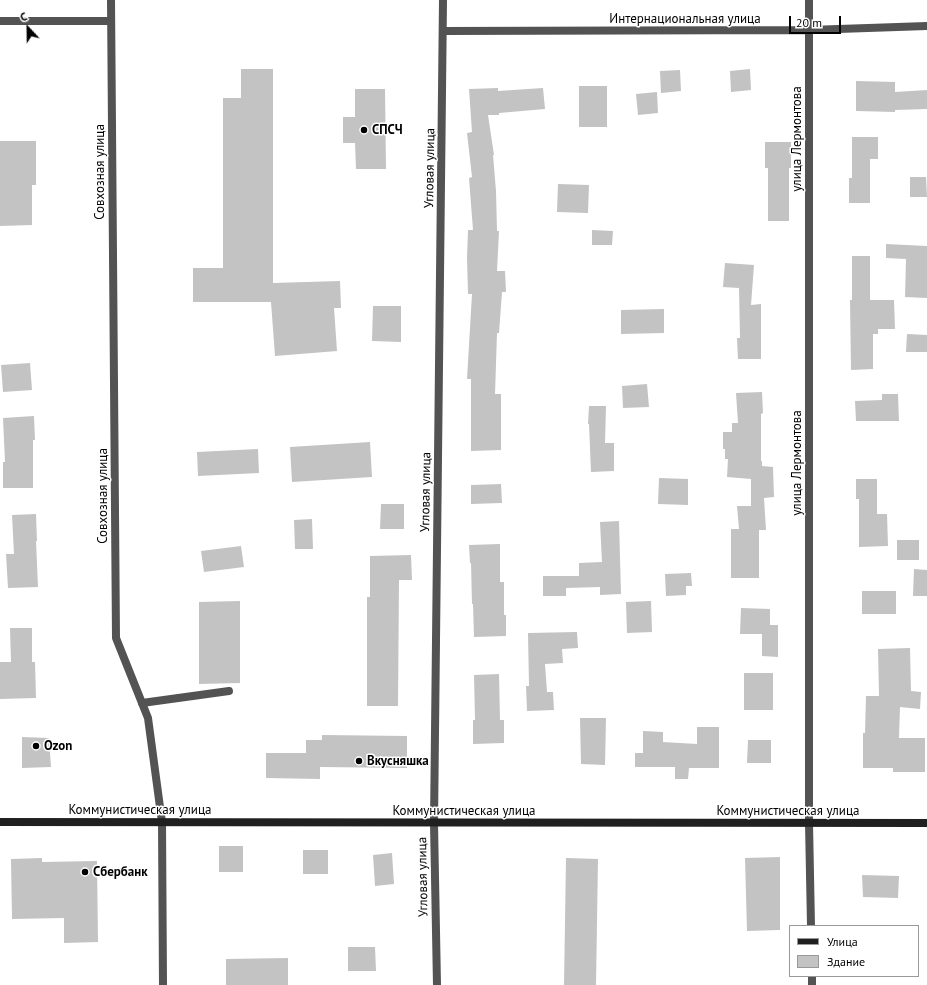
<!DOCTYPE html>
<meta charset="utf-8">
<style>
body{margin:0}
#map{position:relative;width:927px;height:985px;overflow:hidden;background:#fff;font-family:"PT Sans",sans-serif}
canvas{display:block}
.legend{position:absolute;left:789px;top:925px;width:130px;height:52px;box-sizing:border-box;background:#fff;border:1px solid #999;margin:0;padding:5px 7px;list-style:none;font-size:12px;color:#000}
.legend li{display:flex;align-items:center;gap:8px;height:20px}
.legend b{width:20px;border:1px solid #999}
.north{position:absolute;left:8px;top:8px;width:40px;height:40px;-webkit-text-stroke:3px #fff;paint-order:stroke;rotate:338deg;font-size:11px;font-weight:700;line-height:16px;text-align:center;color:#000}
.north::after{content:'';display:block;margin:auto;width:14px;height:18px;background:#000;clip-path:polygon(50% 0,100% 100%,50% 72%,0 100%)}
.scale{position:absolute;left:789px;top:16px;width:52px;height:18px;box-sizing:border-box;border:2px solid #000;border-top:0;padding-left:5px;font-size:12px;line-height:14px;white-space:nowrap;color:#000;-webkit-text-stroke:3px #fff;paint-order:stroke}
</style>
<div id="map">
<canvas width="927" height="985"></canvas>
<ul class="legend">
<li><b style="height:5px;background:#202020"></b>Улица</li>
<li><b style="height:11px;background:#c3c3c3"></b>Здание</li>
</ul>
<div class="north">С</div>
<div class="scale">20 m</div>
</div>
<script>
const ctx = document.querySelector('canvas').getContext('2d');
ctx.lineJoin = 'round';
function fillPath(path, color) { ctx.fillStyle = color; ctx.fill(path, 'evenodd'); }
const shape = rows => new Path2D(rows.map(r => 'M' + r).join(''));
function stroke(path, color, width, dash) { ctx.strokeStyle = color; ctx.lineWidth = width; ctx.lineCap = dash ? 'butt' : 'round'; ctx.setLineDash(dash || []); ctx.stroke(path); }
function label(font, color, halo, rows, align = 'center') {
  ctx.font = font + ' "PT Sans",sans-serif'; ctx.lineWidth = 3; ctx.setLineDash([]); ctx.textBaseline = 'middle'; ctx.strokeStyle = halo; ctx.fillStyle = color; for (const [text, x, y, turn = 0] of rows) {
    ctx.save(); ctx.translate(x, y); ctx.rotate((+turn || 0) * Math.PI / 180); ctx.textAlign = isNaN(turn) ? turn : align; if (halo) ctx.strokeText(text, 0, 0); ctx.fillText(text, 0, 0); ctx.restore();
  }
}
fillPath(shape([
 [241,69,273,69,273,283,340,281,341,308,334,308,337,351,275,356,271,302,193,302,193,268,223,268,223,98,241,98],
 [750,69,751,90,731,92,730,71],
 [680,70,681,91,661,93,660,71],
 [856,81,895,82,895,92,927,90,927,109,895,110,895,112,856,111],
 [579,86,607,86,607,127,579,127],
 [498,88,498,91,543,88,545,109,499,113,499,115,488,115,494,155,493,155,496,191,497,231,499,231,497,271,505,271,506,292,502,292,499,333,497,333,495,394,501,394,501,450,471,451,471,379,467,379,472,294,468,294,467,257,468,230,473,230,469,178,472,177,467,133,472,132,469,89],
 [355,89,385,89,386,169,356,169,355,143,343,143,343,117,355,117],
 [657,92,658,113,638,115,636,94],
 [852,137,878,137,878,159,870,159,870,203,849,203,849,178,852,178],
 [0,141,36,141,36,185,32,185,32,225,0,226],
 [765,142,791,142,791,168,789,168,789,221,768,221,768,168,765,168],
 [910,177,926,177,927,197,910,197],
 [558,184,589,185,588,213,557,212],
 [592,230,613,231,612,245,592,245],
 [886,244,927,246,927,298,905,297,906,259,886,258],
 [852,256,870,256,870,300,894,300,895,329,878,329,878,334,873,334,873,369,851,370,850,300,852,300],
 [725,263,754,265,751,305,761,304,761,359,738,359,737,338,740,338,739,288,723,287],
 [373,306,401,306,401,342,372,341],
 [664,309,664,333,621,334,621,310],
 [907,334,927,335,927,352,906,352],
 [30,363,32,390,3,392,1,365],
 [647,384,649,407,623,408,622,386],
 [762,392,763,413,761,414,761,461,762,461,762,466,773,467,774,497,764,498,766,530,759,530,759,578,731,578,731,529,739,529,737,506,751,506,751,479,727,477,728,459,725,459,725,449,723,449,723,432,732,432,732,423,738,423,736,393],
 [882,394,898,394,899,421,856,421,855,401,882,400],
 [589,406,606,406,605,443,614,443,614,471,591,472,589,424,588,424],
 [34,416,35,440,33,440,33,488,3,488,3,462,5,462,3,418],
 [370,442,372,477,292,482,290,447],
 [258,449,259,473,198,476,197,452],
 [659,478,688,479,688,505,658,504],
 [856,479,877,479,877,514,887,514,888,546,859,547,859,499,856,499],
 [501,484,502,503,471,504,471,485],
 [381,504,404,504,404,529,380,529],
 [36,514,37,541,36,541,38,587,8,588,6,554,14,554,12,515],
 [312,519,313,549,295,549,294,520],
 [619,521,621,594,600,595,600,587,566,588,566,596,543,596,543,576,579,576,579,563,602,562,600,522],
 [897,540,919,540,919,560,897,560],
 [500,544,500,582,504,582,504,615,506,615,506,636,474,637,473,604,472,604,471,563,470,563,469,545],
 [241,546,244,567,204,572,201,551],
 [411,555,412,580,399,580,398,706,367,706,367,597,370,597,370,556],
 [914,569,927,570,927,596,913,596],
 [691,573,692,586,686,586,686,595,666,596,665,574],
 [862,591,896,591,896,614,862,614],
 [240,601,240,683,199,684,199,602],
 [651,601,652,632,627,633,626,602],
 [741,608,770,609,770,625,778,625,778,657,762,656,762,634,740,634],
 [10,628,32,628,32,662,35,662,36,698,0,699,0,662,11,662],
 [577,632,578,648,562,649,563,663,545,664,547,692,553,692,554,710,527,711,526,686,529,686,528,633],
 [910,648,911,691,921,692,920,709,900,707,899,738,925,738,925,772,893,772,893,768,863,768,863,733,865,733,866,696,879,696,878,649],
 [744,673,773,673,773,710,744,710],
 [499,674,500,720,504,720,504,743,473,744,473,720,475,720,474,675],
 [580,718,606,718,605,765,581,764],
 [697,727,719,727,719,768,689,768,688,779,675,779,675,767,635,767,635,753,643,753,643,731,663,732,663,742,697,744],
 [322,735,407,736,407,768,320,767,320,779,266,778,266,753,306,753,306,740,322,740],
 [22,737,49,738,51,767,22,768],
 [748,740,771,740,771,763,747,763],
 [219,846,243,846,243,872,219,872],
 [303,850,328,850,328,874,303,874],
 [392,853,394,884,375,886,373,855],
 [780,857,780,930,747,931,745,858],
 [42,858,42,862,97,861,98,942,64,943,64,918,12,919,11,859],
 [566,858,598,859,596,985,564,985],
 [862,875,899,876,898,898,863,897],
 [348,947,375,947,376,971,348,971],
 [288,958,288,985,226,985,226,959]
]), '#c3c3c3');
stroke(shape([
 [142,703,229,691]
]), '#535353', 8);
stroke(shape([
 [111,0,116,638,148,718,162,822,163,985],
 [809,0,809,823,811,926],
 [0,21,111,21],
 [443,31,809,30,927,26],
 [812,976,812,985],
 [437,985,434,823,443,0]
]), '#535353', 8);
stroke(shape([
 [0,822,927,823]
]), '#202020', 8);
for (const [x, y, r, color] of [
 [364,130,4,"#000"],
 [36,746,4,"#000"],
 [359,761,4,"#000"],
 [85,872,4,"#000"]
]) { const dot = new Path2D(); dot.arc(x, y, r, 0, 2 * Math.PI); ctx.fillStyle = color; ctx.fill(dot); stroke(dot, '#fff', 1.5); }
label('13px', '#000', '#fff', [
 ["Интернациональная улица",685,19],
 ["улица Лермонтова",797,139,-90],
 ["Угловая улица",430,168,-89],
 ["Совхозная улица",100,172,-90],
 ["улица Лермонтова",797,463,-90],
 ["Угловая улица",426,492,-89],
 ["Совхозная улица",103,496,-90],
 ["Коммунистическая улица",140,810],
 ["Коммунистическая улица",464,811],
 ["Коммунистическая улица",788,811],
 ["Угловая улица",423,877,-91]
]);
label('bold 13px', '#000', '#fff', [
 ["СПСЧ",372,130],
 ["Ozon",44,746],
 ["Вкусняшка",367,761],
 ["Сбербанк",93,872]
], 'left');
</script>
